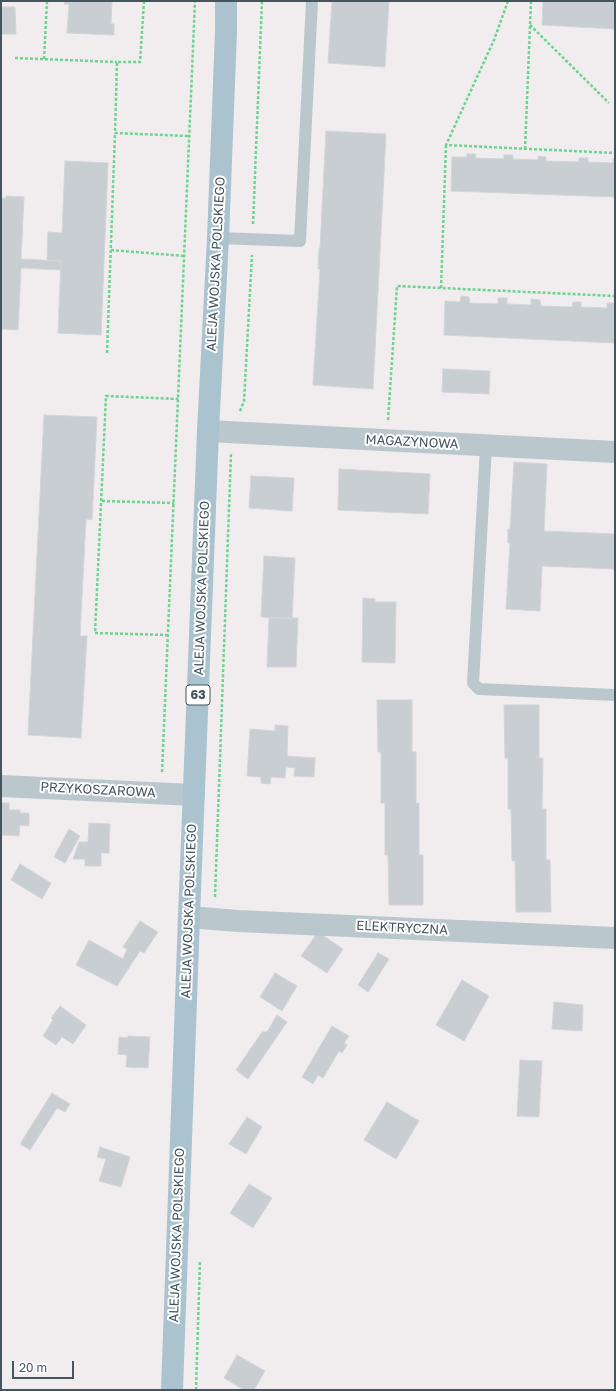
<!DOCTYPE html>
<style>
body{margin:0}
#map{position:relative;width:616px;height:1391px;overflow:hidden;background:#f1edee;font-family:"Golos Text",sans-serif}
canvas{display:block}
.frame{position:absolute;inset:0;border:2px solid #44555d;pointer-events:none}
.scale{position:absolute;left:12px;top:1361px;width:62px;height:18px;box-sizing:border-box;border:2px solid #44555d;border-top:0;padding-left:5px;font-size:12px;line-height:14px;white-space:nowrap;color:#44555d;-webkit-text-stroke:3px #fff;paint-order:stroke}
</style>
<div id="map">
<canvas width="616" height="1391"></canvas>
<div class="frame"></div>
<div class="scale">20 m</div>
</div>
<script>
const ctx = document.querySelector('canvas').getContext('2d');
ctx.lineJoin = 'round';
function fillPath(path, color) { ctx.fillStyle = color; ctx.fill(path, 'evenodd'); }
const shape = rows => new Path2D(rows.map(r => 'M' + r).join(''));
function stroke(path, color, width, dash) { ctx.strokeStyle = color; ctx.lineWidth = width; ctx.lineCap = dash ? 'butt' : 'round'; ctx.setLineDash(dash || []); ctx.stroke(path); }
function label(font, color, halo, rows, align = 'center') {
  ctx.font = font + ' "Golos Text",sans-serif'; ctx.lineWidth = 4; ctx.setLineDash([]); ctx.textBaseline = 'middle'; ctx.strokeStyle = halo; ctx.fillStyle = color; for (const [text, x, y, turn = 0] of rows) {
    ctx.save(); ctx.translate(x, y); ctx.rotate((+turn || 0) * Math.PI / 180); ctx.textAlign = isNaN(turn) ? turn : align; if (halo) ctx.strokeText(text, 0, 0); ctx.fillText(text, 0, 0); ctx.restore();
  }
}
const building = shape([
 [65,1,112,1,111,24,114,24,114,35,67,33,69,4,64,4,65,1],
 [332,1,389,1,385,67,328,63,332,1],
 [543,1,615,1,615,29,542,25,543,1],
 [1,7,15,7,16,34,1,34,1,7],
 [326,131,386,134,373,389,313,385,320,269,318,269,319,248,320,248,326,131],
 [467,154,476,154,475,158,504,159,504,155,513,155,513,159,538,160,538,156,546,157,546,161,579,162,579,158,588,158,588,162,613,163,613,159,615,159,615,197,451,191,452,157,467,157,467,154],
 [65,161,108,163,101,335,58,333,61,261,47,260,48,232,62,233,65,161],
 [1,196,1,198,6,198,6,196,24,197,21,259,61,261,61,270,21,268,18,330,1,329,1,196],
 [461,296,469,297,470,303,498,304,498,298,507,298,507,304,531,305,531,299,540,300,541,306,572,307,573,302,581,302,581,307,607,308,607,303,615,303,615,343,444,335,445,301,460,302,461,296],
 [443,369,490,371,489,394,442,392,443,369],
 [44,415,97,417,92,520,86,519,80,636,87,636,81,738,28,735,44,415],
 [514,462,547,464,544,531,615,534,615,571,614,569,542,566,540,611,506,609,510,543,508,543,508,529,510,529,514,462],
 [339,469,430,474,428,514,338,510,339,469],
 [251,476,294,478,292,511,249,508,251,476],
 [264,556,295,558,292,619,261,617,264,556],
 [363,598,375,599,375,602,396,602,395,663,362,662,363,598],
 [269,618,298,618,296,667,267,667,269,618],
 [377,700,412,700,412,752,416,752,416,803,419,803,419,855,423,855,423,905,389,905,388,855,385,855,385,803,381,803,381,752,378,752,377,700],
 [504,705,539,705,539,758,543,758,542,809,546,809,546,860,550,860,551,912,516,912,515,861,512,861,511,809,508,809,508,758,505,758,504,705],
 [275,725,288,726,287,756,315,758,314,777,294,776,295,768,286,767,285,778,271,777,270,784,261,783,261,777,247,776,250,729,275,731,275,725],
 [1,803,9,803,9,810,20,810,20,813,29,813,29,826,20,825,19,836,1,835,1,803],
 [89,823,110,824,109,853,101,853,101,866,85,866,85,859,73,859,79,842,88,842,89,823],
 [69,829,80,836,65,863,54,857,69,829],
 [20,864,51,883,42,899,11,880,20,864],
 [140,921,158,932,144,953,140,951,117,986,76,965,89,940,123,959,127,949,123,947,140,921],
 [318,932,343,949,327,973,301,956,318,932],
 [378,953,389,959,368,992,358,985,378,953],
 [275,973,297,986,282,1011,260,997,275,973],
 [462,980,489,996,464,1041,436,1025,462,980],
 [554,1002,583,1005,582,1031,552,1029,554,1002],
 [60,1006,86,1025,73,1044,62,1037,56,1045,43,1036,53,1020,51,1018,60,1006],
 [277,1015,287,1022,248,1079,236,1070,262,1032,267,1032,277,1015],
 [332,1026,349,1036,344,1043,347,1045,342,1053,339,1051,323,1078,318,1075,313,1084,302,1077,332,1026],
 [128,1036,150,1037,148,1068,126,1067,127,1055,118,1054,119,1037,128,1038,128,1036],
 [520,1060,542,1061,539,1117,517,1116,520,1060],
 [52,1093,70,1104,65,1112,57,1108,30,1150,20,1144,52,1093],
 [387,1102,419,1121,396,1159,364,1140,387,1102],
 [247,1117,262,1127,246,1154,229,1144,247,1117],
 [100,1147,130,1157,121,1187,99,1181,106,1159,97,1157,100,1147],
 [249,1184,272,1198,253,1228,230,1213,249,1184],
 [237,1355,265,1371,254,1390,244,1390,224,1378,237,1355]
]);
fillPath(building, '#c9ced3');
stroke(building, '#d1d5da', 1);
stroke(shape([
 [144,1,140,62,117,62,115,133,189,136],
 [508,1,494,40,446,145,615,153],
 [530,25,609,103],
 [15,58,117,62],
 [44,59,47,1],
 [525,149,531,1],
 [253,224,262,1],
 [111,250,184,256],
 [441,288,446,145],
 [107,353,115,133],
 [240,411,244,401,252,255],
 [388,420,397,286,615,296],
 [102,501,174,503],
 [168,635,95,633,106,396,178,399],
 [162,772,195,1],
 [215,897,231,453],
 [196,1390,200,1260]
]), '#6cd491', 2.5, [3, 2]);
stroke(shape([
 [218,238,300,241,312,1],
 [486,446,473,683,479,689,615,695]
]), '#bac8ce', 12);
stroke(shape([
 [208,431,615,452],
 [1,786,194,795],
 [189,917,238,921,615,938]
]), '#bac8ce', 22);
stroke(shape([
 [172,1390,189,917,208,431,218,238,226,32,226,1]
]), '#abc3cf', 22);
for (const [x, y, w] of [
 [198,695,24]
]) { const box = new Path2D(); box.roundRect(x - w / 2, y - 10, w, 20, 3); ctx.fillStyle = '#fff'; ctx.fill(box); stroke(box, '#44555d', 1); }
label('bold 12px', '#44555d', null, [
 ["63",198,695]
]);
label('13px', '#44555d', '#fff', [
 ["ALEJA WOJSKA POLSKIEGO",216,264,-87],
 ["MAGAZYNOWA",412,442,3],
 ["ALEJA WOJSKA POLSKIEGO",202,588,-88],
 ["PRZYKOSZAROWA",98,790,3],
 ["ALEJA WOJSKA POLSKIEGO",189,911,-88],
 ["ELEKTRYCZNA",402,928,3],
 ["ALEJA WOJSKA POLSKIEGO",177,1235,-88]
]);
</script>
